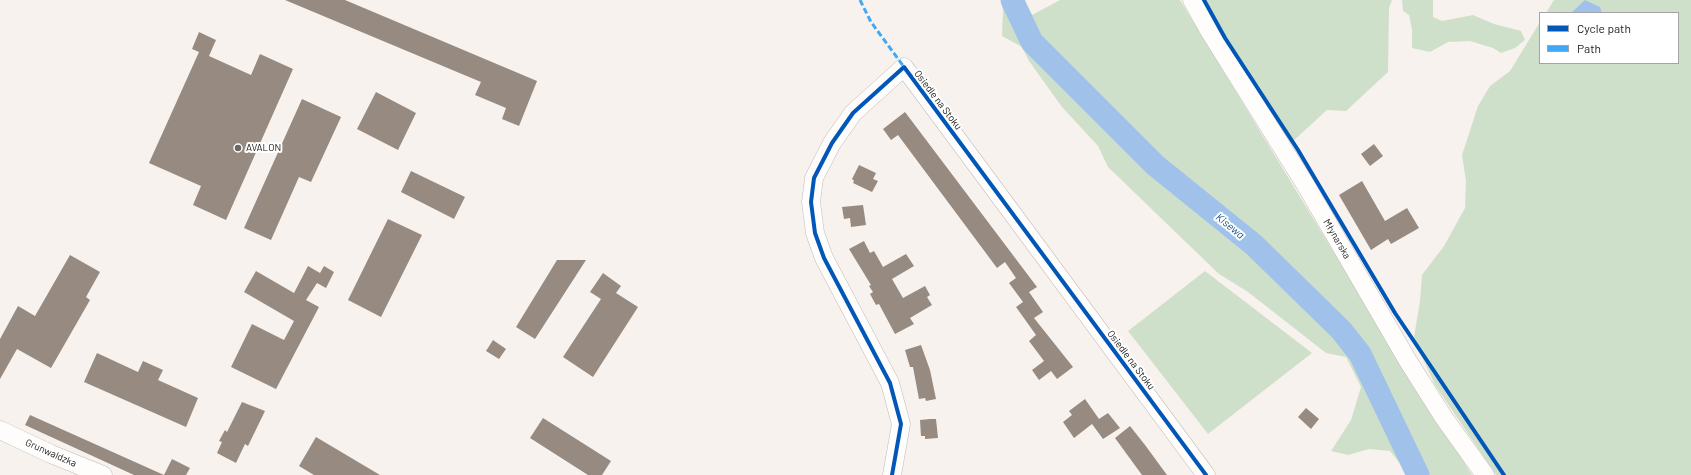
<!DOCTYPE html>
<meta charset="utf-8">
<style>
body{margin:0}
#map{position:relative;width:1691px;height:475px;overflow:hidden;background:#f8f2ee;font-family:Barlow,sans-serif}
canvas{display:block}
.legend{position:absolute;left:1539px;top:12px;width:140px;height:52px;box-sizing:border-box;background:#fff;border:1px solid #a5a3a3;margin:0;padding:5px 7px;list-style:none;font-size:12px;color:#1d1a18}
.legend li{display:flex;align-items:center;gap:8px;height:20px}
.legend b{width:20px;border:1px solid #a5a3a3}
</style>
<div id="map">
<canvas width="1691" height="475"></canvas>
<ul class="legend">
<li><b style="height:5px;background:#0057b8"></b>Cycle path</li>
<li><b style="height:5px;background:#3fa9f5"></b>Path</li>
</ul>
</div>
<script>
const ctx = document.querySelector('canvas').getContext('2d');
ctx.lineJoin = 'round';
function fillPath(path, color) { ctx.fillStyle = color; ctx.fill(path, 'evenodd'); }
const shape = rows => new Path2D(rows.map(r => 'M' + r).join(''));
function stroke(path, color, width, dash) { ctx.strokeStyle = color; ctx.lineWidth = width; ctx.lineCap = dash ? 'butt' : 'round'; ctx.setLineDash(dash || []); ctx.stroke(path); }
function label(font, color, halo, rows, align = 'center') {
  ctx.font = font + ' Barlow,sans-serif'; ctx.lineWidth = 4; ctx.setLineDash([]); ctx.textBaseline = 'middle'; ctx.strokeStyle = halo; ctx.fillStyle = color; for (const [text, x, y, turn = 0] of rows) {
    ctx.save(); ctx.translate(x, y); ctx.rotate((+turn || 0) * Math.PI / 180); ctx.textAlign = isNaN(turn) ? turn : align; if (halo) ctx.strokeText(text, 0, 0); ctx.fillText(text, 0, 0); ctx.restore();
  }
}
fillPath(shape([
 [1001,0,1025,0,1032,15,1060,0,1180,0,1358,292,1472,475,1406,475,1402,466,1390,451,1369,449,1348,455,1331,451,1351,420,1361,387,1346,357,1326,353,1248,292,1219,274,1108,167,1098,146,1062,107,1029,61,1022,47,1002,36,1003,11],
 [1206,0,1392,0,1389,8,1388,72,1346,111,1327,110,1291,143,1221,32],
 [1402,0,1433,0,1433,17,1442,21,1473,15,1494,24,1521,31,1525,40,1515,48,1501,53,1493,48,1470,41,1448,42,1430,52,1412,48,1412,29,1409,15,1403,11],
 [1554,0,1691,0,1691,475,1496,475,1435,385,1423,359,1414,337,1420,301,1422,275,1444,246,1465,208,1466,181,1462,155,1478,106,1490,86,1510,71,1540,22,1540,63,1678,63,1678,13,1546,13],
 [1205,271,1312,353,1208,434,1128,331]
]), '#cfe0ca');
fillPath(shape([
 [1585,0,1600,7,1602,13,1571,13]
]), '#a0c2ea');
stroke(shape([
 [1012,0,1032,42,1155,165,1254,245,1341,330,1360,354,1418,475]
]), '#a0c2ea', 23);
fillPath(shape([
 [285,0,345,0,537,81,519,126,502,119,506,108,475,95,481,82],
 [199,32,216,40,209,56,251,75,260,54,293,69,226,220,193,205,201,186,149,163,199,52,192,49],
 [376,92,416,113,398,150,357,129],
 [302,99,341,117,311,182,299,177,271,240,244,228],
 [905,112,1037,287,1029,292,1043,312,1034,318,1073,367,1057,379,1051,371,1039,380,1032,370,1044,361,1029,341,1036,335,1016,307,1023,302,1009,283,1016,278,1005,262,997,268,898,135,891,140,883,129],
 [1374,144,1383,156,1370,166,1361,154],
 [859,165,876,173,873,179,878,181,872,192,853,183,854,181,852,179],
 [411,171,465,197,454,219,401,192],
 [1362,181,1385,221,1407,208,1419,228,1391,244,1388,239,1371,250,1339,195],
 [863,205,866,225,851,227,850,218,844,219,842,207],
 [388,219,422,235,381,317,348,300],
 [864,241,870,253,874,251,883,267,906,254,914,266,892,279,903,298,925,286,930,295,927,297,932,305,910,318,914,324,895,334,879,304,876,305,870,294,873,292,869,286,871,285,849,249],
 [70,255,100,272,86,297,90,300,51,368,17,349,0,379,0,339,18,306,35,316],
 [557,260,586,260,535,339,516,327],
 [308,266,320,273,324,266,334,272,326,288,317,283,306,300,319,307,276,389,231,367,252,324,284,340,294,321,244,292,256,271,294,293],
 [603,273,621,286,616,293,638,307,593,377,563,357,601,299,590,292],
 [493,340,506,349,499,359,486,351],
 [921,345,930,370,936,399,926,401,925,398,919,399,913,367,910,367,905,350],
 [97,353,138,372,143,361,163,370,158,380,198,398,186,427,84,382],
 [1085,399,1099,419,1108,413,1120,428,1103,439,1092,424,1074,438,1063,422,1072,415,1069,411],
 [242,402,265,411,248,446,245,444,236,463,217,453,222,442,219,441,225,430,227,432],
 [1306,408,1319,419,1311,429,1298,417],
 [30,415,164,475,172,459,190,468,186,475,134,475,25,425],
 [543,418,611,461,602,475,588,475,530,438],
 [930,419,936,419,938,438,925,439,925,436,921,436,920,420],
 [1130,426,1145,445,1167,475,1142,475,1115,438],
 [316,437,380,475,314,475,299,466]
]), '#968a81');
const minor = shape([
 [1192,0,1210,32,1305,184,1408,361,1444,418,1485,475],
 [0,430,51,454,103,475],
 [892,475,901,424,890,383,824,258,815,233,811,202,814,178,832,143,853,113,904,67,1206,475]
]);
stroke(minor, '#c0bcb9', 19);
stroke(minor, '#fefdfc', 18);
stroke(shape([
 [860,0,871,22,904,67]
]), '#3fa9f5', 3, [6, 3]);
stroke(shape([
 [1204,0,1225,38,1298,150,1395,313,1504,475],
 [892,475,901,424,890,383,824,258,815,233,811,202,814,178,832,143,853,113,904,67,1206,475]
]), '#0057b8', 4);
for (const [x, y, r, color] of [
 [238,148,4,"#6a6663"]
]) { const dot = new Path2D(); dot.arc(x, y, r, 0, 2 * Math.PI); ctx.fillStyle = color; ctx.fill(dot); stroke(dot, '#fff', 1.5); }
label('10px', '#1d1a18', '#fff', [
 ["Osiedle na Stoku",938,100,53],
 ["Młynarska",1337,239,60],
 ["Osiedle na Stoku",1131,360,53],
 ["Grunwaldzka",51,453,24]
]);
label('10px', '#1d1a18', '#fff', [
 ["AVALON",246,148]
], 'left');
label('italic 11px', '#1a4f84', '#fff', [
 ["Kisewa",1230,226,39]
]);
</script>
